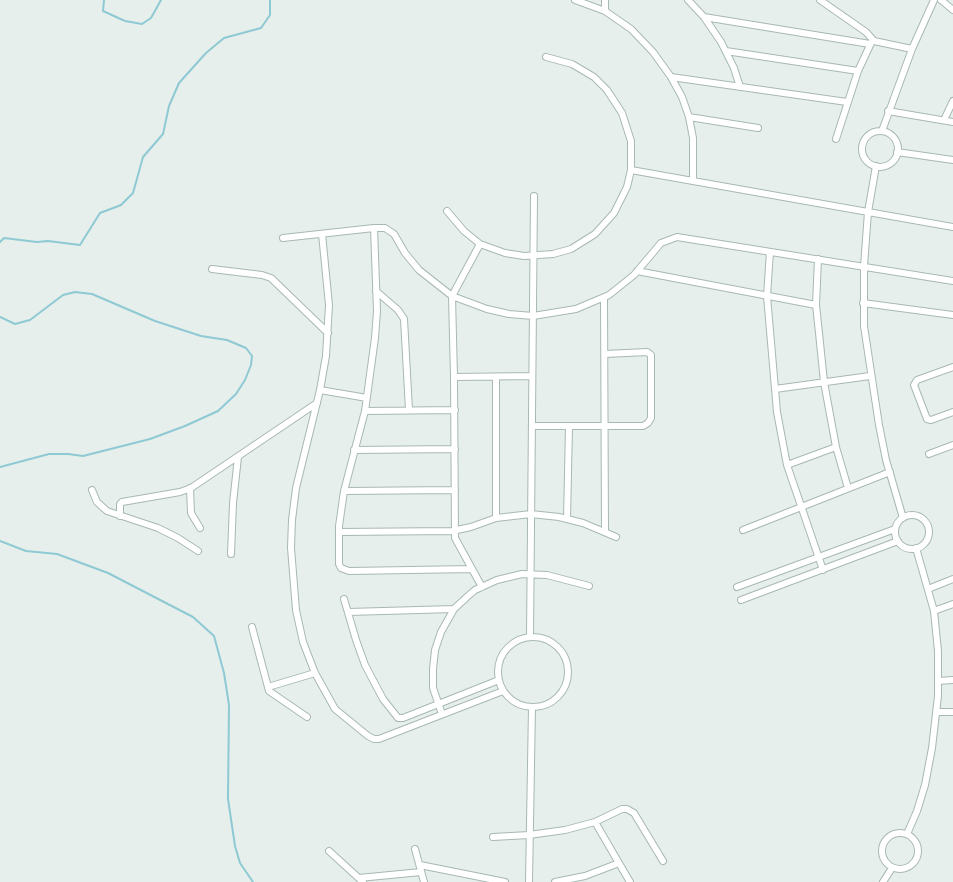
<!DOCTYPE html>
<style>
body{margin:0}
canvas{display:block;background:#e6efeb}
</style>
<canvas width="953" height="882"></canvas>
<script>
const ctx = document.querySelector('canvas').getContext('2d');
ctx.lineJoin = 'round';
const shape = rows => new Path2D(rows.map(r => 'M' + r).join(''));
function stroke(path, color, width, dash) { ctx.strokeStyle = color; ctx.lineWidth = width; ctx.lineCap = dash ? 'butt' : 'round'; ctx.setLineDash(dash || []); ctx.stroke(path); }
stroke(shape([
 [104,0,103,11,125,21,142,24,151,18,161,0],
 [0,242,4,238,37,242,48,241,80,245,100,213,121,205,133,193,143,157,163,134,169,106,179,83,206,53,224,38,261,28,270,15,270,0],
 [0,317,15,324,30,320,63,295,75,292,92,294,155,321,201,336,227,340,246,348,252,356,251,365,245,380,236,394,218,411,185,426,150,439,83,456,68,454,49,454,0,467],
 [0,541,26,551,57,554,108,573,193,617,214,636,224,673,229,705,228,799,235,846,240,863,253,882]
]), '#8ec9d4', 2);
const street = shape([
 [575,0,605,11,631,29,653,52,671,77,682,97,689,117,693,138,693,181],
 [605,0,605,11],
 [688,0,704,17,721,42,734,68,740,87],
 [820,0,866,32,874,41,912,49],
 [941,0,953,10],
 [704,17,870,44],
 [726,51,858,71],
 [671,77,847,102],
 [888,111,953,122],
 [689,117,758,128],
 [944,120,953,101],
 [882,131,912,49,934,0],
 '862 149a18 18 0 1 1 36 0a18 18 0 1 1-36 0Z',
 [836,139,858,71,872,41],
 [897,152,953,160],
 [876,166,868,212,864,266,864,326,879,425,886,460,903,518],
 [631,170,953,227],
 [447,211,464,231,480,244,505,253,524,256,553,254,571,249,595,234,614,213,627,187,631,170,631,141,622,113,607,90,594,77,572,64,546,57],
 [374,228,377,311,375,338,365,411,344,491,339,526,339,564,341,568,349,571,472,569],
 [322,234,329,305,326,356,320,390,296,488,292,520,291,548,296,610,303,642,315,673,335,709,368,736,374,739,379,739,503,691],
 [283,238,374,228,385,228,394,234,405,253,419,270,452,296,487,309,509,314,533,316,576,309,609,295,634,275,661,243,677,237,953,281],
 [480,244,452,296,454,377,455,538,482,587],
 [770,252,767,296,777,412,787,465,823,570],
 [212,269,262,275,271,278,328,333],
 [637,271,816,305],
 [376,291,398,310,404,319,409,410],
 [604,298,605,531],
 [863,303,953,315],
 [953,367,917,380,914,385,927,419,931,420,953,412],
 [454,377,532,376],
 [496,377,496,518],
 [775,389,870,376],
 [320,390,367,398],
 [365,411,455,410],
 [532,426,643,426,648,423,651,418,651,355,647,352,605,354],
 [836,447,848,488],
 [354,450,455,449],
 [929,454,953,445],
 [787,465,836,447,824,382,819,333,816,305,818,259],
 [190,488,191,513,200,528],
 [92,490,97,502,107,511,158,528,178,538,198,551],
 [344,491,455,490],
 '895 532a17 17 0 1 1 34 0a17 17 0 1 1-34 0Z',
 [120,516,120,504,122,502,180,492,191,488,317,403],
 [567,519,569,426],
 [743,530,890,472],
 [339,532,452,531,471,527,496,518,531,514,559,517,583,523,616,537],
 [231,554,233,503,238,457],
 [737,587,895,529],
 [928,589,953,579],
 [344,599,356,640,365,665,383,699,398,718,403,718,499,680],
 [741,600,898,541],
 [934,611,953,604],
 [348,612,454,609],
 [252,627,269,691,307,717],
 '498 672a35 35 0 1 1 70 0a35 35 0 1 1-70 0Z',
 [530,637,534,196],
 [938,681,953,680],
 [268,687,315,673],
 [936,712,953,712],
 [442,714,433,688,433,669,435,650,441,632,454,609,468,596,475,590,497,580,522,574,547,575,589,586],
 [595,822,630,882],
 '882 851a18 18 0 1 1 36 0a18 18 0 1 1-36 0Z',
 [907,834,917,811,925,785,932,748,938,696,938,651,934,611,916,548],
 [493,837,529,835,565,830,595,822,622,809,627,809,634,813,663,861],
 [415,849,424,882],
 [329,851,363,882],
 [420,865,505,882],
 [359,878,421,872],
 [529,882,532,707],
 [555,882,585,876,619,863],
 [883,882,892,868]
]);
stroke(street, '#a8b8b2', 8);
stroke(street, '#fff', 6);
</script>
